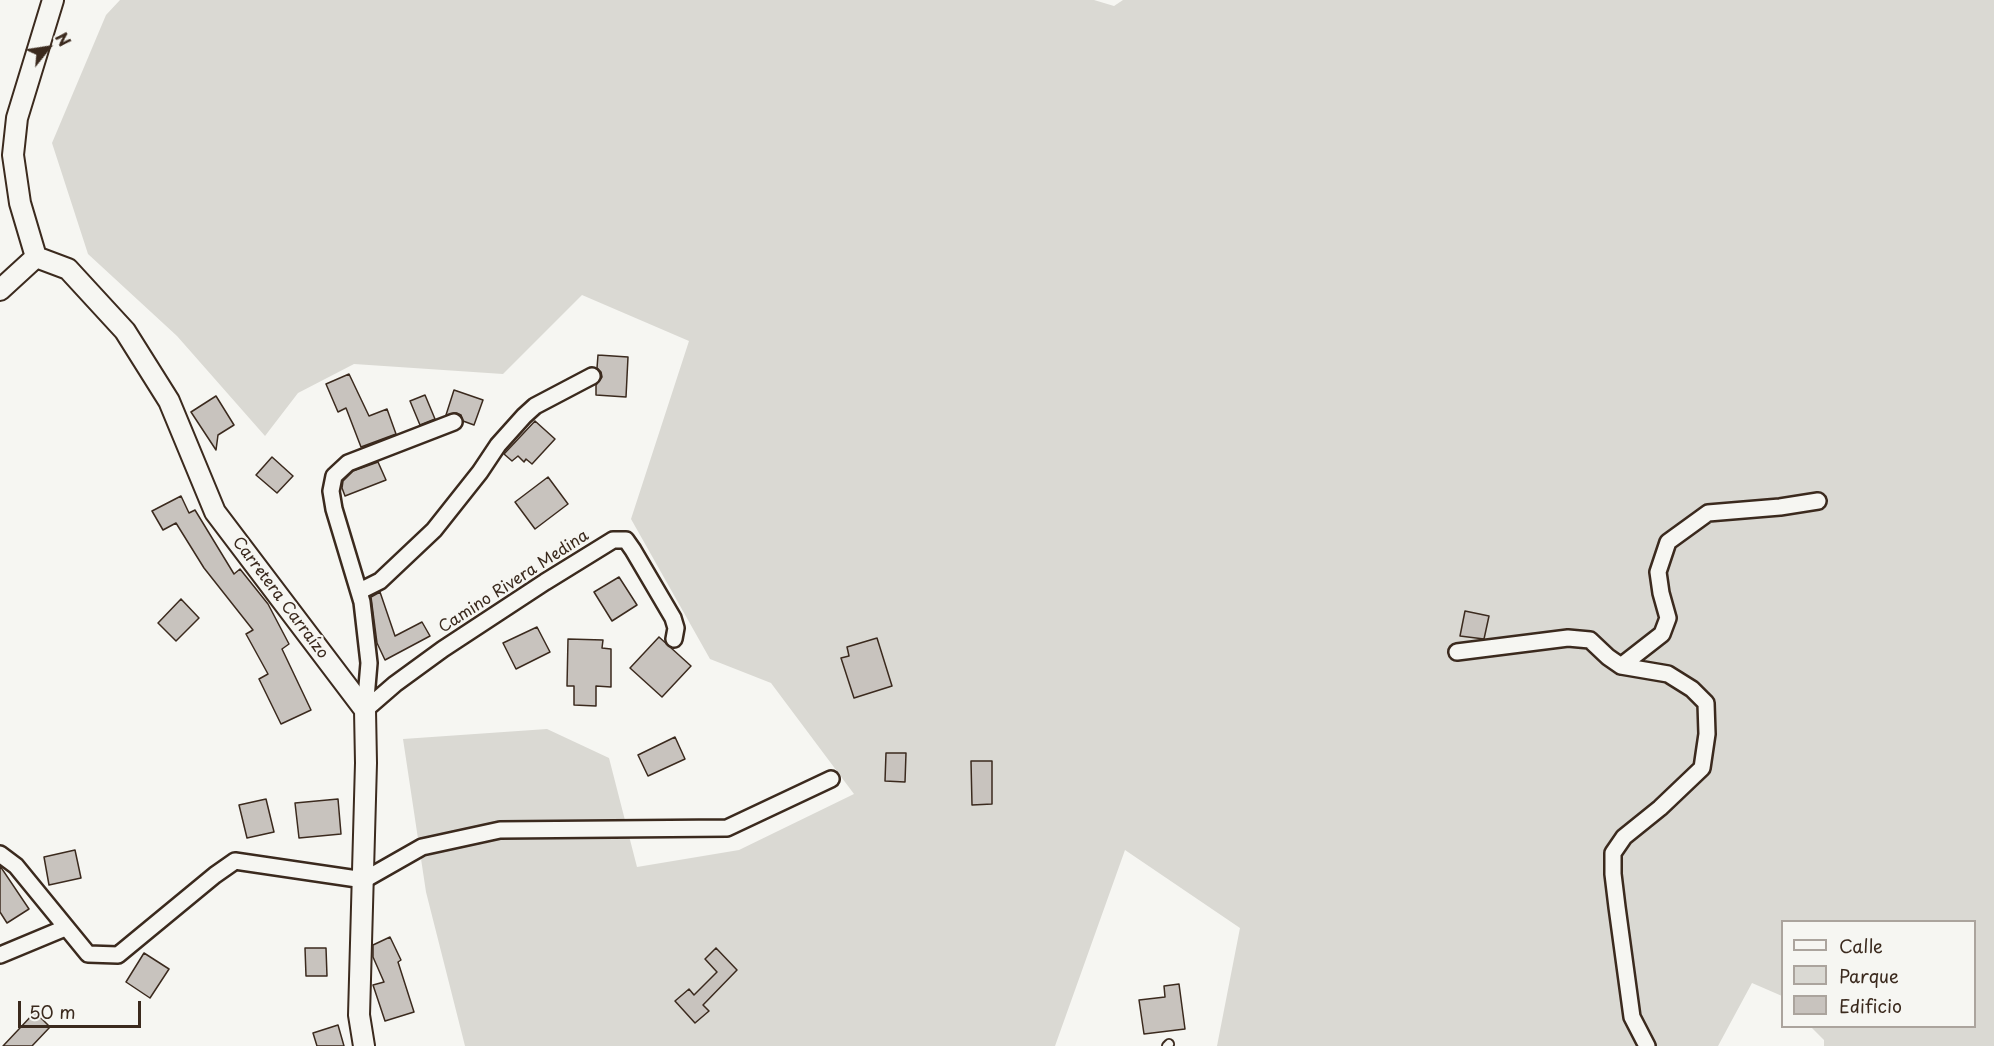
<!DOCTYPE html>
<meta charset="utf-8">
<style>
body{margin:0}
#map{position:relative;width:1994px;height:1046px;overflow:hidden;background:#f6f6f2;font-family:"Playpen Sans",sans-serif}
canvas{display:block}
.legend{position:absolute;left:1781px;top:920px;width:195px;height:108px;box-sizing:border-box;background:#f6f6f2;border:2px solid #aba49d;margin:0;padding:8px 10px;list-style:none;font-size:18px;color:#3b2a1e}
.legend li{display:flex;align-items:center;gap:12px;height:30px}
.legend b{width:30px;border:2px solid #aba49d}
.north{position:absolute;left:18px;top:18px;width:60px;height:60px;-webkit-text-stroke:4px #f6f6f2;paint-order:stroke;rotate:60deg;font-size:16px;font-weight:700;line-height:24px;text-align:center;color:#3b2a1e}
.north::after{content:'';display:block;margin:auto;width:21px;height:27px;background:#3b2a1e;clip-path:polygon(50% 0,100% 100%,50% 72%,0 100%)}
.scale{position:absolute;left:18px;top:1001px;width:123px;height:27px;box-sizing:border-box;border:3px solid #3b2a1e;border-top:0;padding-left:8px;font-size:18px;line-height:21px;white-space:nowrap;color:#3b2a1e;-webkit-text-stroke:4px #f6f6f2;paint-order:stroke}
</style>
<div id="map">
<canvas width="1994" height="1046"></canvas>
<ul class="legend">
<li><b style="height:8px;background:#f6f6f2"></b>Calle</li>
<li><b style="height:16px;background:#dad9d3"></b>Parque</li>
<li><b style="height:16px;background:#c8c3be"></b>Edificio</li>
</ul>
<div class="north">N</div>
<div class="scale">50 m</div>
</div>
<script>
const ctx = document.querySelector('canvas').getContext('2d');
ctx.lineJoin = 'round';
function fillPath(path, color) { ctx.fillStyle = color; ctx.fill(path, 'evenodd'); }
const shape = rows => new Path2D(rows.map(r => 'M' + r).join(''));
function stroke(path, color, width, dash) { ctx.strokeStyle = color; ctx.lineWidth = width; ctx.lineCap = dash ? 'butt' : 'round'; ctx.setLineDash(dash || []); ctx.stroke(path); }
function label(font, color, halo, rows, align = 'center') {
  ctx.font = font + ' "Playpen Sans",sans-serif'; ctx.lineWidth = 4.5; ctx.setLineDash([]); ctx.textBaseline = 'middle'; ctx.strokeStyle = halo; ctx.fillStyle = color; for (const [text, x, y, turn = 0] of rows) {
    ctx.save(); ctx.translate(x, y); ctx.rotate((+turn || 0) * Math.PI / 180); ctx.textAlign = isNaN(turn) ? turn : align; if (halo) ctx.strokeText(text, 0, 0); ctx.fillText(text, 0, 0); ctx.restore();
  }
}
fillPath(shape([
 [120,0,1094,0,1114,6,1123,0,1994,0,1994,1046,1824,1046,1824,1040,1811,1027,1974,1026,1974,922,1782,922,1782,996,1752,983,1718,1046,1217,1046,1240,928,1125,850,1055,1046,465,1046,426,892,403,739,547,729,609,758,637,867,739,850,854,794,771,683,710,659,631,519,689,341,582,295,503,374,354,364,298,393,265,436,177,336,88,254,52,143,106,15]
]), '#dad9d3');
const building = shape([
 [598,355,628,357,626,397,596,395,596,385,602,377,601,372,597,368,598,355],
 [349,374,369,416,387,409,396,434,361,447,346,408,338,412,326,384,349,374],
 [454,390,483,400,474,425,463,421,461,415,456,413,446,415,454,390],
 [425,395,435,419,420,425,410,401,425,395],
 [216,396,234,425,218,435,216,450,191,412,216,396],
 [535,421,555,439,532,464,526,459,524,462,518,456,512,461,504,454,535,421],
 [272,457,293,476,277,493,256,475,272,457],
 [378,462,386,480,345,496,342,488,343,481,353,471,378,462],
 [548,477,568,504,535,529,515,502,548,477],
 [181,496,189,513,195,510,234,574,240,569,268,604,289,644,282,649,311,710,281,724,259,679,268,674,246,634,253,630,204,568,176,523,163,530,152,511,181,496],
 [619,577,637,605,612,621,594,592,619,577],
 [380,592,395,636,422,622,430,636,385,660,377,643,371,597,380,592],
 [181,599,199,618,176,641,158,623,181,599],
 [1465,611,1489,616,1484,639,1460,636,1465,611],
 [537,627,550,652,516,669,503,643,537,627],
 [659,637,691,666,662,697,630,668,659,637],
 [877,638,892,686,854,698,841,658,849,656,847,647,877,638],
 [568,639,603,640,602,648,611,649,611,687,596,686,596,706,574,705,574,686,567,686,568,639],
 [675,737,685,759,648,776,638,755,675,737],
 [886,753,906,753,905,782,885,781,886,753],
 [971,761,992,761,992,804,972,805,971,761],
 [266,799,274,832,247,838,239,805,266,799],
 [338,799,341,834,299,838,295,803,338,799],
 [75,850,81,878,49,885,44,857,75,850],
 [0,866,29,909,7,923,0,912,0,866],
 [390,937,401,960,398,962,414,1012,385,1021,373,985,384,982,373,957,373,945,390,937],
 [305,948,326,948,327,976,306,976,305,948],
 [716,948,737,970,703,1005,709,1011,695,1023,675,1001,689,989,694,995,717,972,705,959,716,948],
 [144,953,169,969,150,998,126,982,144,953],
 [1179,984,1185,1029,1144,1034,1139,1000,1165,997,1164,986,1179,984],
 [35,1012,50,1027,32,1046,3,1046,35,1012],
 [338,1025,344,1046,317,1046,313,1033,338,1025]
]);
fillPath(building, '#c8c3be');
stroke(building, '#3b2a1e', 1.5);
const service = shape([
 [1167,1046,1169,1044]
]);
const minor = shape([
 [360,591,380,581,434,530,480,472,498,445,524,416,535,406,592,376],
 [1457,652,1568,638,1590,640,1608,657,1621,666,1668,674,1692,689,1706,703,1707,734,1702,768,1660,808,1624,837,1613,853,1613,874,1617,907,1632,1017,1647,1046],
 [1621,666,1662,634,1668,618,1661,593,1658,572,1668,542,1708,513,1780,507,1818,501],
 [365,710,395,684,443,649,545,582,613,540,626,540,633,550,673,618,676,628,674,639],
 [365,710,369,663,362,602,334,509,331,491,334,476,348,463,454,422],
 [0,854,16,866,88,954,118,955,215,875,235,861,364,880,422,847,500,830,727,828,831,779],
 [0,955,65,928]
]);
const tertiary = shape([
 [36,257,20,203,13,155,17,118,53,0],
 [0,290,36,257,68,269,125,331,169,401,215,512,365,710,366,763,359,1015,364,1046]
]);
stroke(service, '#3b2a1e', 12);
stroke(minor, '#3b2a1e', 20);
stroke(tertiary, '#3b2a1e', 24);
stroke(service, '#f6f6f2', 8);
stroke(minor, '#f6f6f2', 15);
stroke(tertiary, '#f6f6f2', 20);
label('16px', '#3b2a1e', '#f6f6f2', [
 ["Camino Rivera Medina",514,582,-33],
 ["Carretera Carraízo",280,598,53]
]);
</script>
